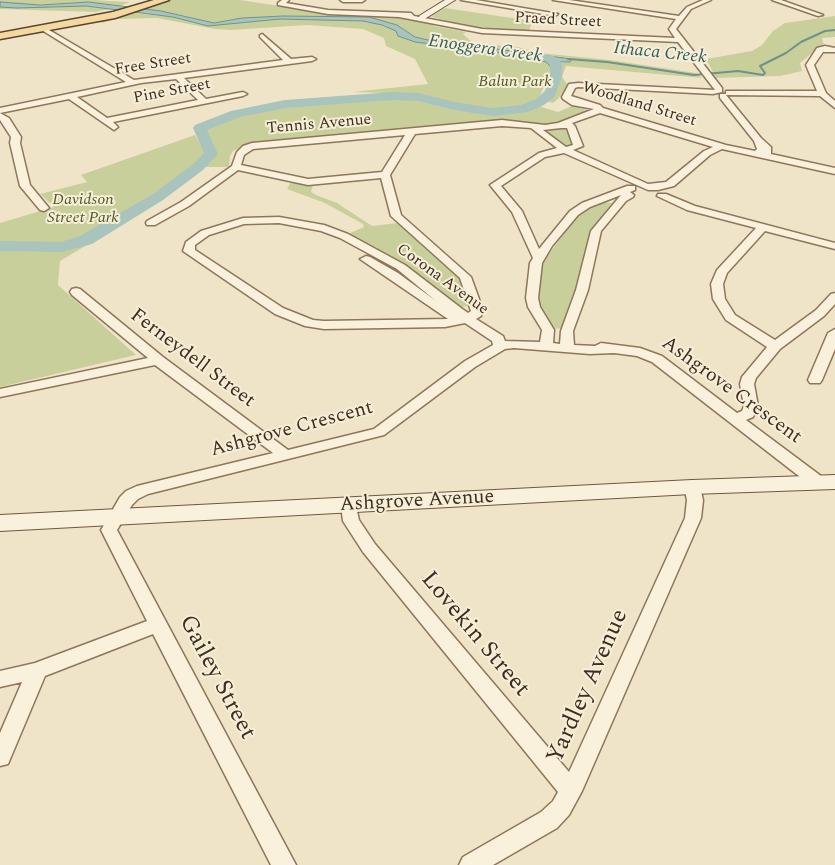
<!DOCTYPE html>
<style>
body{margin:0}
canvas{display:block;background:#f0e4c8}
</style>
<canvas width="835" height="865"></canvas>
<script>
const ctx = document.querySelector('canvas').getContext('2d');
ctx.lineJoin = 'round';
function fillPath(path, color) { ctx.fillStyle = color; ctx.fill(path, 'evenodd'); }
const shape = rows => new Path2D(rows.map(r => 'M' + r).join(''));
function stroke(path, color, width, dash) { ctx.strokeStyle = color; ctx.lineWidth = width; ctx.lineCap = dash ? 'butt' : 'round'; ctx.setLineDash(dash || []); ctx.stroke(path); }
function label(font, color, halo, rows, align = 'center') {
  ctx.font = font + ' Spectral,serif'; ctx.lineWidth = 4; ctx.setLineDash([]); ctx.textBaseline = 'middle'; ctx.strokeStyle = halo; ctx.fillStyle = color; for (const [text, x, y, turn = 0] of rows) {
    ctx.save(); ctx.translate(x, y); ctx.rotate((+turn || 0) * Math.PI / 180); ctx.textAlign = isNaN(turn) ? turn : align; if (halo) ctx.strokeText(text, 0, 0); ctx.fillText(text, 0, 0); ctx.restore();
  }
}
fillPath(shape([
 [0,0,91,0,130,2,120,6,88,2,30,5,0,2],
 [171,0,240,0,334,14,411,18,433,23,434,26,466,32,463,34,473,43,518,47,540,53,610,60,696,73,702,78,566,66,562,77,568,85,558,99,553,103,545,101,552,95,555,87,557,64,570,62,571,58,428,40,415,37,397,25,369,17,283,16,242,18,213,23,185,16,144,9],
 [76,5,110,9,95,12,0,9,0,7,23,8],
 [445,8,532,21,529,31,496,30,466,26,429,16],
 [133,13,173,17,208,26,280,19,368,21,392,29,396,31,398,36,415,42,518,55,545,62,550,65,551,71,539,98,531,103,505,109,483,109,417,94,352,92,428,84,415,59,386,46,384,38,363,29,307,25,231,30,215,29,157,18,115,19,102,23,97,20],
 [835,16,835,37,822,38,824,46,818,48,800,63,802,71,780,76,715,78,710,74,713,72,706,59,752,51,762,45,773,31,785,23],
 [393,96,419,97,454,106,493,112,523,109,540,102,538,106,558,112,572,106,590,111,563,122,544,125,505,121,244,146,233,151,230,156,229,167,198,167,211,154,200,128,236,114,285,104],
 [566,126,574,145,569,147,565,147,539,129],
 [195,135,207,156,157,194,110,221,109,232,60,261,58,285,136,355,0,387,0,223,54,207,40,194,87,182,81,175],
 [291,182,313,185,311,192,316,195,337,203,372,226,398,223,460,276,469,304,468,306,461,307,404,265,348,234,364,227,363,224,325,203,287,189],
 [603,202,612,203,595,226,592,233,585,266,562,328,554,329,541,314,535,295,544,261,578,214]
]), '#c9cf9b');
const water = shape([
 [0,2,40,5,88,2,161,11,214,23,242,18,283,16,369,17,397,25,415,37,428,40,572,59,570,62,560,62,557,67,550,66,546,62,518,55,415,42,398,36,396,31,382,25,363,21,280,19,208,26,173,17,86,6,17,8,0,7,0,2]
]);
fillPath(water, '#a9c4bc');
stroke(water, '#6f938a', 1);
stroke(shape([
 [568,59,607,62,694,75,738,71,763,75,765,73,760,66,786,53,801,42,825,31,835,30]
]), '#6f938a', 2);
fillPath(shape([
 [531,53,554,56,562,63,562,76,555,96,544,105,528,112,493,116,454,110,419,101,393,100,285,108,240,117,207,130,218,154,203,170,163,200,92,244,62,252,0,251,0,241,61,242,80,236,153,194,193,164,204,153,193,128,195,125,231,111,285,100,393,92,419,93,454,102,493,108,521,105,536,99,545,91,550,76,550,64,547,61,527,58,525,56,531,53]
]), '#a9c4bc');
const street = shape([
 [282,0,289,0,286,3,328,10,411,13,414,16,482,29,675,38,669,29,676,19,553,0,569,0,679,16,687,7,703,0,711,0,691,9,676,29,722,88,722,92,713,94,578,87,575,88,571,96,600,105,603,108,726,145,755,151,757,149,754,141,720,98,720,94,726,94,726,91,817,91,806,65,817,48,825,46,835,48,835,52,823,52,814,65,826,93,835,101,835,108,820,96,726,95,761,138,771,147,771,154,835,168,835,174,722,149,710,155,674,186,658,190,648,190,564,153,545,157,501,186,522,211,539,249,570,211,582,203,627,186,635,186,635,190,630,192,634,195,633,197,626,201,601,231,588,290,573,331,574,345,595,346,601,343,640,348,662,356,737,413,742,411,744,406,740,384,742,377,767,347,726,320,713,299,711,284,717,270,756,228,687,210,657,196,658,194,666,194,695,206,835,243,835,249,765,231,727,273,723,284,725,299,735,315,775,340,816,310,831,294,835,293,835,304,824,316,780,349,756,378,754,384,758,406,753,417,746,420,825,479,827,483,825,487,819,488,813,487,652,362,637,356,614,353,590,354,514,348,505,349,475,367,384,435,148,494,138,499,132,505,117,530,296,865,271,865,153,634,45,676,8,764,0,766,0,733,22,682,0,687,0,671,35,663,147,621,101,530,120,497,126,491,137,486,273,453,155,365,0,397,0,389,148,358,72,295,70,292,72,289,76,288,80,289,163,357,288,450,374,429,465,361,493,345,492,341,465,323,445,327,324,329,305,326,275,314,183,251,186,242,201,231,243,218,279,217,324,225,348,234,405,265,461,308,468,313,471,311,460,278,391,216,381,178,308,185,238,170,189,206,155,225,147,225,146,223,147,221,181,202,232,166,237,152,243,146,252,143,502,120,545,125,558,123,594,109,572,105,563,99,562,97,569,84,578,83,715,90,678,42,482,33,399,17,328,14,278,5,278,3,282,0],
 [600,113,713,147,704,151,666,182,648,184,573,150,583,146,575,126,572,123,600,113],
 [502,126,531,128,557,148,539,153,490,185,512,212,533,258,530,263,526,298,528,307,542,330,540,342,505,341,503,336,476,319,481,316,483,310,471,277,401,215,390,175,415,134,502,126],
 [561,128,567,128,573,145,566,147,543,130,561,128],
 [405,135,382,172,308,179,241,165,244,155,253,149,405,135],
 [621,195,591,231,576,290,561,331,560,344,553,343,554,330,540,307,538,298,542,263,552,246,578,215,590,207,621,195],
 [279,223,321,231,340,238,397,269,436,301,398,273,370,257,366,256,360,259,448,319,324,321,313,320,283,308,195,250,195,245,209,235,244,224,279,223],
 [340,0,365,0,362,2,343,2,340,0],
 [461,0,476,0,558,14,555,16,461,0],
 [772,0,781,0,823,15,818,16,772,0],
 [40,27,44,27,134,80,283,60,260,37,260,35,262,34,291,59,312,57,316,59,312,61,184,78,206,99,243,92,247,94,243,96,113,122,118,127,114,130,69,99,0,113,9,118,21,137,20,143,30,185,49,208,44,211,40,210,20,186,10,143,11,137,0,120,0,108,126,82,40,29,40,27],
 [176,79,198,100,107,118,77,97,141,83,176,79],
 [835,329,835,349,822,380,820,383,810,383,808,380,828,333,835,329],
 [692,482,698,483,700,487,703,500,701,518,582,791,569,815,557,828,493,865,459,865,463,857,541,812,553,801,558,792,363,552,343,521,341,506,343,502,349,500,355,502,359,520,375,544,569,772,685,518,687,500,684,487,686,483,692,482]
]);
const secondary = shape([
 [445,0,455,0,426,18,420,18,419,16,445,0],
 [835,475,835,489,692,494,0,531,0,515,692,480,835,475]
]);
const primary = shape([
 [154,0,169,0,115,18,0,39,0,33,113,12,154,0]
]);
stroke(street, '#8d765c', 3);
stroke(secondary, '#6f573f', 2);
stroke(primary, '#5b4430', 3);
fillPath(street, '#faf1dc');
fillPath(secondary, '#faf1dc');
fillPath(primary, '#f3d9a0');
label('16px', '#3d2e20', '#f7eed8', [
 ["Praed Street",558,21,3],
 ["Free Street",153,65,-9],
 ["Pine Street",172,92,-11],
 ["Woodland Street",639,105,17],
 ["Tennis Avenue",319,125,-5],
 ["Corona Avenue",442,280,36]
]);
label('italic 16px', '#4d5a26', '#f7eed8', [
 ["Balun Park",515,83],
 ["Davidson",83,201],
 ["Street Park",83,219]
]);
label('italic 18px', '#2f5d5a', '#f7eed8', [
 ["Enoggera Creek",485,50,8],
 ["Ithaca Creek",660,54,6]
]);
label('20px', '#3d2e20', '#f7eed8', [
 ["Ferneydell Street",192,359,37],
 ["Ashgrove Crescent",731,391,36],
 ["Ashgrove Crescent",292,430,-15],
 ["Ashgrove Avenue",417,502,-3]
]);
label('24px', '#3d2e20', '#f7eed8', [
 ["Lovekin Street",474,635,50],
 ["Gailey Street",216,678,62],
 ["Yardley Avenue",589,687,-66]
]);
</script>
